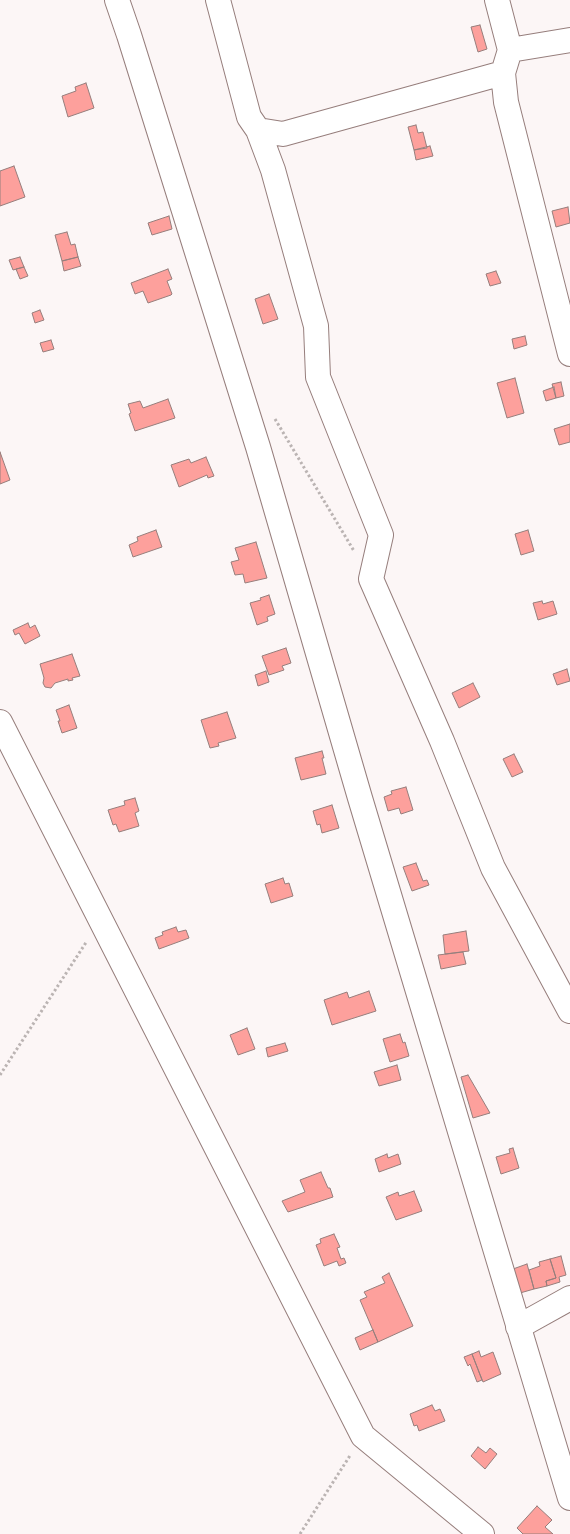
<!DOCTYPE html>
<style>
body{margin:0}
canvas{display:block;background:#fcf6f6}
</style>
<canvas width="570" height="1534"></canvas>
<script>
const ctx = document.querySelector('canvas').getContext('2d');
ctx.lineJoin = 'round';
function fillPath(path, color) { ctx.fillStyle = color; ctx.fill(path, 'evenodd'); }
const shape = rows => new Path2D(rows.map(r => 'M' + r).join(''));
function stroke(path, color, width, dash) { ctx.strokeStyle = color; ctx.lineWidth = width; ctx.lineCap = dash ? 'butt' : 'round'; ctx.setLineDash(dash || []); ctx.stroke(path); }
const building = shape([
 [480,25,487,49,478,52,471,27,480,25],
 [86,83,94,108,68,117,62,96,76,91,75,87,86,83],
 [416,125,418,133,423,132,427,148,414,150,408,127,416,125],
 [430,146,433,156,416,160,414,150,430,146],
 [14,166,25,197,0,206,0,171,14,166],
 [568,207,570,223,556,227,552,211,568,207],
 [169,216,172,229,152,235,148,223,169,216],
 [67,232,71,245,75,244,78,257,62,261,55,235,67,232],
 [20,257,24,267,13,270,9,260,20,257],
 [78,257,81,266,64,271,62,261,78,257],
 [24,267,28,276,20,279,16,269,24,267],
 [168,269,172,279,167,281,172,294,171,295,148,303,143,291,135,294,131,283,168,269],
 [496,271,501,283,490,286,486,274,496,271],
 [269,294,278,319,263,324,255,299,269,294],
 [40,310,44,320,35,323,32,313,40,310],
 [525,336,527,345,514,349,512,339,525,336],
 [51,340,54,349,43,352,40,343,51,340],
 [515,378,524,413,507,418,497,383,515,378],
 [561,382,564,396,556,398,552,384,561,382],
 [554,387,556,398,546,401,543,391,554,387],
 [168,399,175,418,135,431,129,414,131,413,128,404,140,401,143,408,168,399],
 [570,424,570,442,559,445,554,429,570,424],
 [0,452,10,480,0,484,0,452],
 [206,457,214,476,208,478,207,475,179,487,171,465,189,459,191,463,206,457],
 [156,530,162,547,133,557,129,545,138,541,137,537,156,530],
 [528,530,534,551,521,555,515,534,528,530],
 [256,542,267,578,245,583,243,574,235,575,231,562,239,560,235,548,256,542],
 [269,595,275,614,267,617,268,621,257,625,250,603,261,600,260,598,269,595],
 [542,601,543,604,553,601,557,614,538,620,533,603,542,601],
 [28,623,30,628,35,625,40,636,25,644,19,633,15,635,13,630,28,623],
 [286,648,291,663,282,666,284,670,269,675,262,656,286,648],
 [72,654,80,676,72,678,73,680,68,681,68,679,55,683,51,688,45,687,43,683,44,678,40,664,72,654],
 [567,669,570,681,557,685,553,674,567,669],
 [266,671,269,682,258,686,255,675,266,671],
 [473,683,480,697,459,708,452,693,473,683],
 [69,705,77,728,62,733,58,721,60,721,56,710,69,705],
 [227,712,236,738,218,743,219,746,210,748,201,720,227,712],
 [322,751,324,758,322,758,326,774,301,780,295,758,322,751],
 [514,754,523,772,512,777,503,759,514,754],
 [406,787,413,810,401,814,399,808,388,811,384,797,392,794,391,791,406,787],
 [135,798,139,811,135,813,139,826,119,832,116,824,113,825,108,810,125,805,124,801,135,798],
 [332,805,339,828,322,833,320,824,317,825,313,811,332,805],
 [416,863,423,881,427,880,429,885,412,891,403,867,416,863],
 [283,878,285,884,289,883,293,896,271,903,265,884,283,878],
 [176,927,178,932,186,930,189,938,159,949,155,938,163,935,162,932,176,927],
 [466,931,469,951,445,954,443,935,466,931],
 [463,952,466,964,441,969,438,955,463,952],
 [369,991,376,1011,332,1025,324,1000,347,992,349,998,369,991],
 [247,1028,255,1049,238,1055,230,1035,247,1028],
 [400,1034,403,1043,405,1042,409,1056,390,1062,383,1039,400,1034],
 [285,1043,288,1051,268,1057,266,1048,285,1043],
 [397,1065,401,1080,379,1086,374,1072,397,1065],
 [468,1075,490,1113,473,1118,461,1077,468,1075],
 [513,1148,519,1168,501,1174,496,1157,510,1153,509,1149,513,1148],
 [387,1154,388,1158,398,1154,401,1164,379,1172,375,1159,387,1154],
 [321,1172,328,1188,330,1188,333,1197,288,1212,282,1201,305,1192,300,1180,321,1172],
 [414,1191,422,1211,396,1220,386,1197,398,1192,399,1196,414,1191],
 [334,1234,340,1247,337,1248,341,1259,344,1258,346,1263,339,1266,337,1261,324,1266,316,1245,321,1243,320,1239,334,1234],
 [561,1256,566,1275,559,1277,560,1282,547,1286,546,1281,556,1278,550,1259,561,1256],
 [550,1259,556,1278,546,1281,547,1286,534,1289,529,1270,540,1266,539,1262,550,1259],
 [527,1264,534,1289,520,1293,513,1269,527,1264],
 [389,1273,413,1326,378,1342,360,1300,367,1297,364,1292,385,1283,382,1277,389,1273],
 [373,1330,378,1342,360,1350,355,1338,373,1330],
 [479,1351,481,1357,493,1352,501,1374,483,1382,472,1354,479,1351],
 [472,1354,482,1380,477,1382,470,1364,468,1366,464,1357,472,1354],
 [432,1405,435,1411,440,1409,445,1421,419,1431,417,1425,414,1426,410,1414,432,1405],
 [478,1447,486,1453,490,1448,497,1454,485,1469,471,1456,478,1447],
 [537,1506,552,1520,545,1527,553,1534,523,1534,517,1528,537,1506]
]);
fillPath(building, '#fda09c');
stroke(building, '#967e7c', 1);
const street = shape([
 [117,0,129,35,258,447,360,798,570,1498],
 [218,0,249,117,258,130,273,170,316,326,318,377,381,535,371,579,442,741,493,868,570,1011],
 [497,0,510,50,503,73,506,102,570,354],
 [510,50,570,40],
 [258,130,283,134,503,73],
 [0,722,363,1436,482,1534],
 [518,1327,570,1298]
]);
stroke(street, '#967e7c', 26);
stroke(shape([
 [275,419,354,551],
 [0,1075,87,941],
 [300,1534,351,1454]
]), '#bbb4b3', 3, [2.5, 2.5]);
stroke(street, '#fff', 24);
</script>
